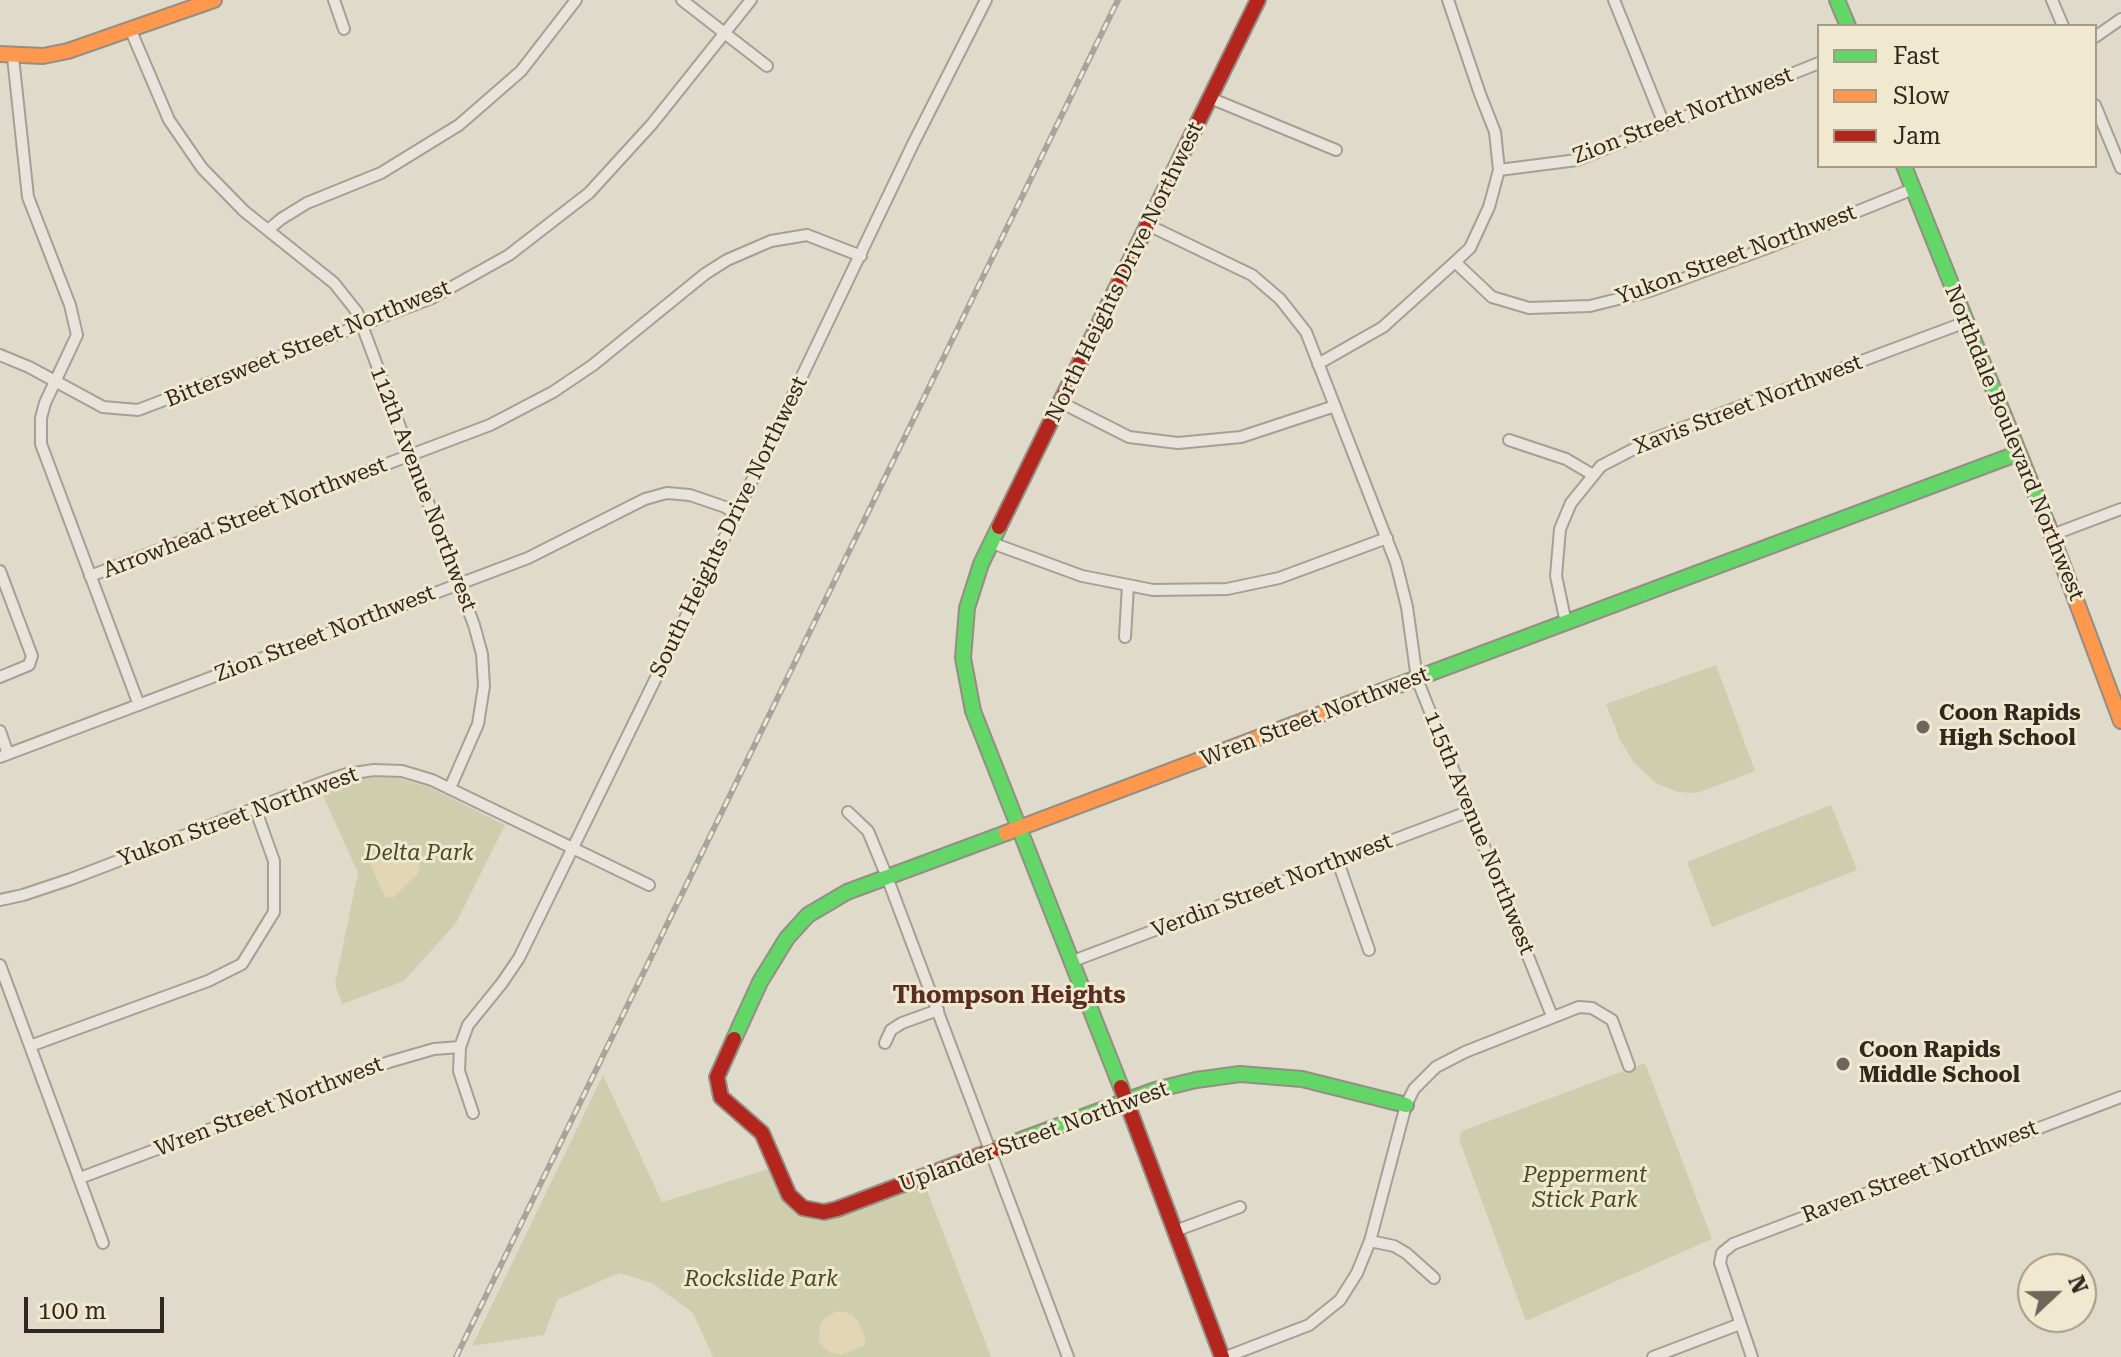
<!DOCTYPE html>
<style>
body{margin:0}
#map{position:relative;width:2121px;height:1357px;overflow:hidden;background:#e0daca;font-family:"Roboto Serif",serif}
canvas{display:block}
.legend{position:absolute;left:1817px;top:24px;width:280px;height:144px;box-sizing:border-box;background:#f1e8d0;border:2px solid #a49b89;margin:0;padding:10px 14px;list-style:none;font-size:24px;color:#31271e}
.legend li{display:flex;align-items:center;gap:16px;height:40px}
.legend b{width:40px;border:2px solid #a49b89}
.north{position:absolute;left:2017px;top:1253px;width:80px;height:80px;box-sizing:border-box;background:#f1e8d0;border:2px solid #a49b89;border-radius:50%;rotate:68deg;font-size:22px;font-weight:700;line-height:32px;text-align:center;color:#31271e}
.north::after{content:'';display:block;margin:auto;width:28px;height:36px;background:#6e665a;clip-path:polygon(50% 0,100% 100%,50% 72%,0 100%)}
.scale{position:absolute;left:24px;top:1297px;width:140px;height:36px;box-sizing:border-box;border:4px solid #31271e;border-top:0;padding-left:10px;font-size:24px;line-height:28px;white-space:nowrap;color:#31271e;-webkit-text-stroke:6px #f1e8d0;paint-order:stroke}
</style>
<div id="map">
<canvas width="2121" height="1357"></canvas>
<ul class="legend">
<li><b style="height:10px;background:#63d668"></b>Fast</li>
<li><b style="height:10px;background:#ff974d"></b>Slow</li>
<li><b style="height:10px;background:#b3261e"></b>Jam</li>
</ul>
<div class="north">N</div>
<div class="scale">100 m</div>
</div>
<script>
const ctx = document.querySelector('canvas').getContext('2d');
ctx.lineJoin = 'round';
function fillPath(path, color) { ctx.fillStyle = color; ctx.fill(path, 'evenodd'); }
const shape = rows => new Path2D(rows.map(r => 'M' + r).join(''));
function stroke(path, color, width, dash) { ctx.strokeStyle = color; ctx.lineWidth = width; ctx.lineCap = dash ? 'butt' : 'round'; ctx.setLineDash(dash || []); ctx.stroke(path); }
function label(font, color, halo, rows, align = 'center') {
  ctx.font = font + ' "Roboto Serif",serif'; ctx.lineWidth = 6; ctx.setLineDash([]); ctx.textBaseline = 'middle'; ctx.strokeStyle = halo; ctx.fillStyle = color; for (const [text, x, y, turn = 0] of rows) {
    ctx.save(); ctx.translate(x, y); ctx.rotate((+turn || 0) * Math.PI / 180); ctx.textAlign = isNaN(turn) ? turn : align; if (halo) ctx.strokeText(text, 0, 0); ctx.fillText(text, 0, 0); ctx.restore();
  }
}
fillPath(shape([
 [1716,665,1755,771,1697,793,1677,792,1656,783,1634,763,1620,740,1606,704],
 [371,776,397,778,429,787,505,825,456,923,404,981,342,1004,335,984,358,873,321,791,359,778],
 [1831,805,1857,870,1712,927,1687,862],
 [1645,1063,1712,1239,1526,1321,1459,1139,1462,1131],
 [603,1075,662,1202,769,1169,781,1197,796,1213,819,1221,845,1215,925,1185,991,1357,713,1357,693,1313,652,1283,620,1273,558,1299,544,1335,472,1346]
]), '#ceceae');
fillPath(shape([
 [395,845,414,855,420,865,418,874,393,898,385,897,371,866,370,860,374,852],
 [837,1311,852,1314,858,1321,866,1340,863,1346,841,1355,829,1352,824,1348,819,1341,820,1325,824,1319]
]), '#e1d5b3');
const street = shape([
 [334,0,344,29],
 [682,0,767,66],
 [1614,0,1664,124],
 [2052,0,2063,26],
 [131,31,169,120,202,168,244,211,334,283,357,312,474,625,482,654,484,686,478,724,450,788],
 [2095,37,2121,19],
 [13,57,28,197,70,305,77,335,45,403,41,418,41,444,139,705],
 [1210,98,1336,150],
 [2095,105,2121,168],
 [1499,170,1577,160,1819,63],
 [1148,225,1252,275,1280,299,1306,332,1396,563,1407,607,1417,679,1552,1016],
 [268,230,281,219,307,203,381,173,459,125,521,71,576,0],
 [1455,262,1492,297,1529,308,1590,306,1650,291,1767,248,1913,189],
 [0,355,29,367,103,407,138,410,432,298,509,255,589,193,652,124,751,0],
 [1318,364,1383,327,1455,262,1470,248,1489,207,1499,170,1495,132,1480,94,1448,0],
 [1062,403,1129,437,1178,443,1241,437,1335,406],
 [1509,440,1566,459,1593,475],
 [2052,535,2121,509],
 [992,543,1082,576,1128,585,1153,590,1227,589,1279,578,1387,538],
 [0,571,32,656,29,665,0,677],
 [90,576,490,425,553,392,593,365,705,274,727,260,771,241,807,235,861,256],
 [1566,623,1556,576,1560,529,1571,503,1601,466,1653,439,1966,322],
 [1125,637,1128,585],
 [0,731,8,754],
 [0,757,528,558,645,499,667,493,690,495,725,507,736,514],
 [848,812,868,831,887,877,1068,1357],
 [1338,862,1369,950],
 [0,900,23,895,71,879,326,781,347,774,374,770,402,771,432,780,649,885],
 [1073,961,1470,811],
 [0,965,103,1243],
 [885,1043,891,1030,902,1023,938,1010],
 [30,1046,208,981,242,964,274,912,274,861,255,808],
 [473,1113,459,1071,460,1047,468,1025,502,983,519,958,736,514,913,144,986,0],
 [80,1178,389,1062,434,1049,460,1047],
 [1175,1231,1240,1207],
 [1370,1241,1394,1246,1406,1253,1434,1278],
 [1226,1357,1309,1325,1340,1300,1357,1273,1370,1241,1406,1105,1414,1089,1436,1067,1465,1052,1579,1007,1592,1008,1612,1020,1629,1066],
 [1653,1357,1740,1324],
 [1752,1357,1720,1263,1722,1253,1733,1244,2121,1097]
]);
const fast = shape([
 [1837,0,1848,26],
 [1904,166,2047,523],
 [999,527,981,564,967,608,963,658,973,711,1121,1087],
 [1337,708,2019,453],
 [734,1039,760,982,787,938,808,915,847,892,1006,833],
 [994,1150,1155,1090,1196,1080,1240,1074,1302,1079,1406,1105]
]);
const slow = shape([
 [0,54,43,56,68,51,214,0],
 [2047,523,2121,721],
 [1006,833,1337,708]
]);
const jam = shape([
 [999,527,1258,0],
 [734,1039,717,1077,721,1097,762,1133,789,1195,803,1208,824,1212,837,1209,994,1150],
 [1121,1087,1222,1357]
]);
stroke(street, '#a59f94', 14);
stroke(fast, '#948e84', 18);
stroke(slow, '#948e84', 18);
stroke(jam, '#948e84', 18);
stroke(street, '#e8e4db', 10);
stroke(fast, '#63d668', 14);
stroke(slow, '#ff974d', 14);
stroke(jam, '#b3261e', 14);
const rail = shape([
 [456,1357,1118,0]
]);
stroke(rail, '#a7a49c', 6);
stroke(rail, '#f1e8d0', 3, [9]);
for (const [x, y, r, color] of [
 [1923,727,8,"#6e665a"],
 [1843,1064,8,"#6e665a"]
]) { const dot = new Path2D(); dot.arc(x, y, r, 0, 2 * Math.PI); ctx.fillStyle = color; ctx.fill(dot); stroke(dot, '#f1e8d0', 3); }
label('22px', '#31271e', '#f1e8d0', [
 ["Zion Street Northwest",1683,116,-21],
 ["Yukon Street Northwest",1736,255,-20],
 ["North Heights Drive Northwest",1125,272,-64],
 ["Bittersweet Street Northwest",308,344,-22],
 ["Xavis Street Northwest",1748,405,-21],
 ["Northdale Boulevard Northwest",2014,443,68],
 ["112th Avenue Northwest",423,489,69],
 ["Arrowhead Street Northwest",245,518,-21],
 ["South Heights Drive Northwest",729,527,-64],
 ["Zion Street Northwest",325,634,-21],
 ["Wren Street Northwest",1315,717,-21],
 ["Yukon Street Northwest",238,817,-20],
 ["115th Avenue Northwest",1479,833,68],
 ["Verdin Street Northwest",1272,886,-21],
 ["Wren Street Northwest",269,1107,-21],
 ["Uplander Street Northwest",1034,1137,-20],
 ["Raven Street Northwest",1920,1172,-21]
]);
label('bold 22px', '#31271e', '#f1e8d0', [
 ["Coon Rapids",1939,714],
 ["High School",1939,739],
 ["Coon Rapids",1859,1051],
 ["Middle School",1859,1076]
], 'left');
label('italic 22px', '#424c26', '#f1e8d0', [
 ["Delta Park",419,854],
 ["Pepperment",1585,1176],
 ["Stick Park",1585,1201],
 ["Rockslide Park",761,1280]
]);
label('bold 24px', '#592e22', '#f1e8d0', [
 ["Thompson Heights",1009,996]
]);
</script>
